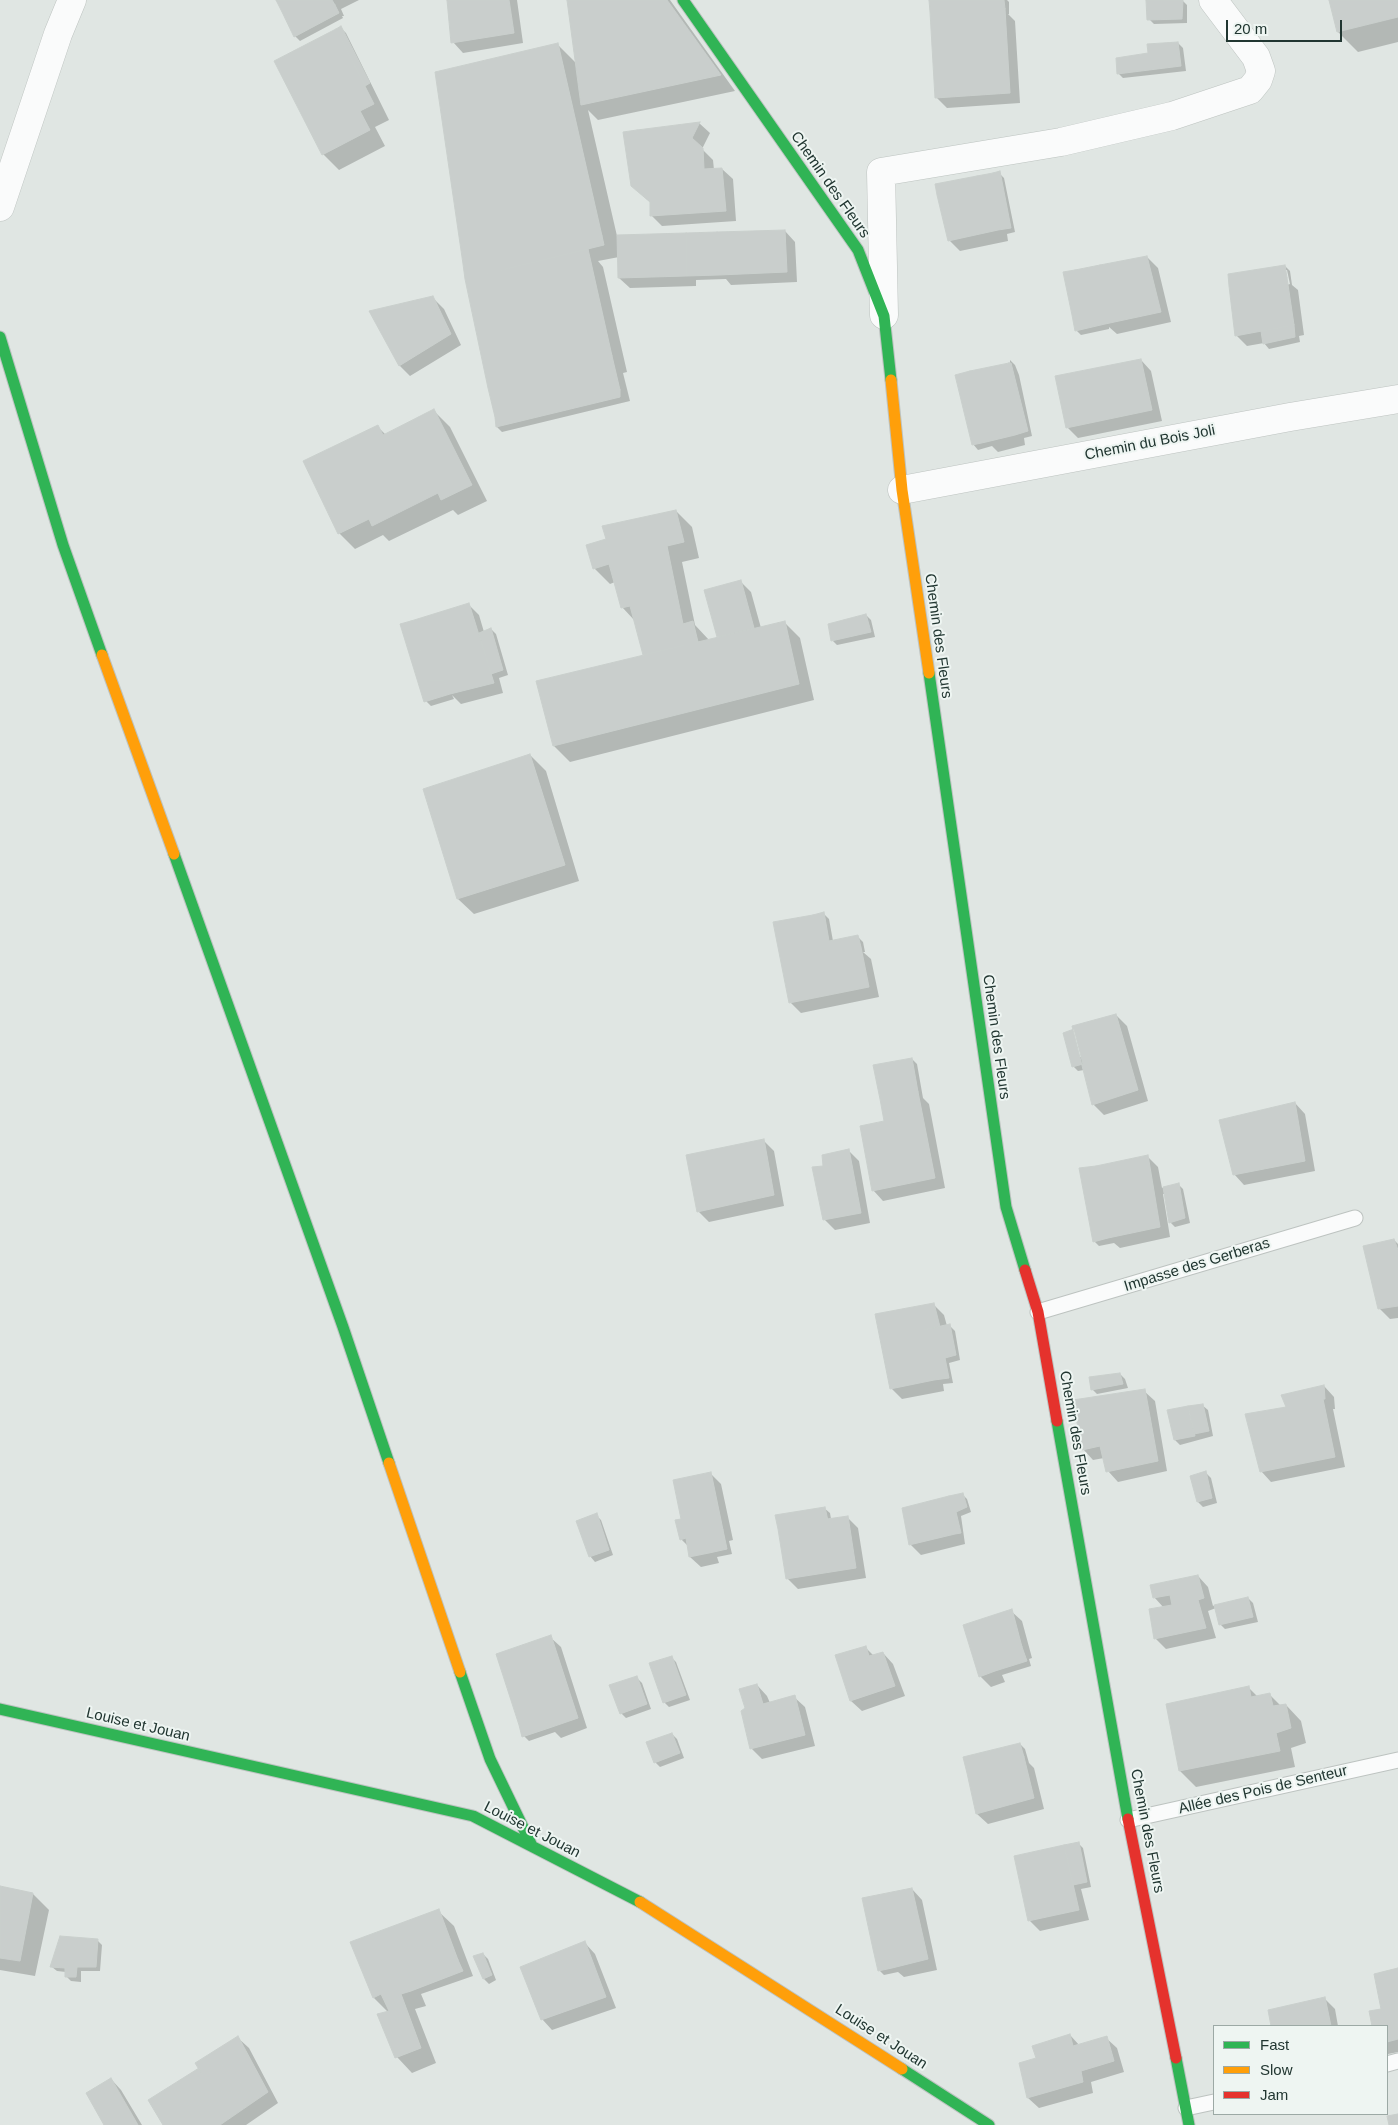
<!DOCTYPE html>
<meta charset="utf-8">
<style>
body{margin:0}
#map{position:relative;width:1398px;height:2125px;overflow:hidden;background:#e0e6e3;font-family:Helvetica,sans-serif}
canvas{display:block}
.legend{position:absolute;left:1213px;top:2025px;width:175px;height:90px;box-sizing:border-box;background:#eef5f2;border:1px solid #9ca9a5;margin:0;padding:6px 9px;list-style:none;font-size:15px;color:#213631}
.legend li{display:flex;align-items:center;gap:10px;height:25px}
.legend b{width:25px;border:1px solid #9ca9a5}
.scale{position:absolute;left:1226px;top:20px;width:116px;height:22px;box-sizing:border-box;border:2px solid #213631;border-top:0;padding-left:6px;font-size:15px;line-height:18px;white-space:nowrap;color:#213631;-webkit-text-stroke:4px #eef5f2;paint-order:stroke}
</style>
<div id="map">
<canvas width="1398" height="2125"></canvas>
<ul class="legend">
<li><b style="height:6px;background:#30b455"></b>Fast</li>
<li><b style="height:6px;background:#ff9f0a"></b>Slow</li>
<li><b style="height:6px;background:#e5322d"></b>Jam</li>
</ul>
<div class="scale">20 m</div>
</div>
<script>
const ctx = document.querySelector('canvas').getContext('2d');
ctx.lineJoin = 'round';
function fillPath(path, color) { ctx.fillStyle = color; ctx.fill(path, 'evenodd'); }
const shape = rows => new Path2D(rows.map(r => 'M' + r).join(''));
function stroke(path, color, width, dash) { ctx.strokeStyle = color; ctx.lineWidth = width; ctx.lineCap = dash ? 'butt' : 'round'; ctx.setLineDash(dash || []); ctx.stroke(path); }
function label(font, color, halo, rows, align = 'center') {
  ctx.font = font + ' Helvetica,sans-serif'; ctx.lineWidth = 4; ctx.setLineDash([]); ctx.textBaseline = 'middle'; ctx.strokeStyle = halo; ctx.fillStyle = color; for (const [text, x, y, turn = 0] of rows) {
    ctx.save(); ctx.translate(x, y); ctx.rotate((+turn || 0) * Math.PI / 180); ctx.textAlign = isNaN(turn) ? turn : align; if (halo) ctx.strokeText(text, 0, 0); ctx.fillText(text, 0, 0); ctx.restore();
  }
}
fillPath(shape([
 [277,0,359,0,341,9,344,16,342,16,343,18,300,41,295,36],
 [448,0,517,0,523,43,463,53,453,42],
 [568,0,670,0,735,91,598,120,588,110,617,236,785,231,795,242,797,282,731,285,726,279,696,280,696,286,630,288,619,278,619,257,598,261,603,267,627,372,623,373,630,401,502,432,497,427,467,279,436,73,557,44,577,64],
 [931,0,1007,0,1009,2,1009,14,1008,14,1015,21,1020,103,947,108,936,97],
 [1182,0,1187,5,1187,23,1154,24,1149,19],
 [1330,0,1398,0,1398,42,1358,52,1338,32],
 [341,28,346,33,389,120,375,127,385,146,339,170,323,154,276,62],
 [1178,43,1183,48,1186,71,1123,78,1118,73,1149,54],
 [699,123,710,133,702,149,713,160,714,170,722,169,733,179,736,221,662,226,651,215,651,203,632,186],
 [999,173,1004,178,1015,232,1007,234,1008,241,960,251,949,240],
 [1147,257,1158,268,1171,322,1117,334,1109,327,1109,329,1081,335,1076,330],
 [1285,266,1290,271,1292,285,1298,290,1304,335,1299,336,1300,342,1269,349,1264,343,1247,346,1236,335],
 [1285,270,1287,270,1290,284,1287,285],
 [433,298,444,309,461,345,410,376,400,366,371,312],
 [1010,360,1015,365,1019,375,1032,436,1024,438,1025,445,998,452,992,446,978,450,973,444,1010,364],
 [1141,360,1151,371,1162,421,1078,438,1067,427],
 [434,411,450,427,487,501,458,515,453,510,389,541,383,535,355,549,339,533,304,462,377,426,386,435],
 [676,511,692,527,699,558,682,562,695,625,709,640,720,638,718,636,740,581,751,592,761,628,784,622,800,638,814,700,570,762,554,746,644,656,635,621,622,607,615,582,610,584,594,568,608,540],
 [468,604,479,615,484,632,491,629,496,634,508,675,499,678,503,693,461,704,452,695,454,699,431,706,426,701],
 [866,615,871,620,875,637,837,645,832,640],
 [530,755,546,771,579,881,474,914,458,899,425,790],
 [824,914,829,919,833,941,858,937,863,942,865,952,863,952,871,959,879,997,801,1013,790,1002],
 [1116,1015,1127,1026,1148,1101,1104,1115,1093,1104,1084,1070,1078,1071,1073,1066],
 [912,1059,917,1064,923,1098,929,1104,945,1188,883,1201,873,1190,886,1122],
 [1295,1103,1305,1114,1315,1171,1244,1185,1234,1174],
 [764,1141,774,1151,784,1206,709,1222,698,1211],
 [848,1150,859,1161,870,1223,835,1230,824,1219,825,1167],
 [1148,1157,1158,1167,1162,1188,1178,1184,1183,1189,1190,1223,1175,1227,1170,1222,1165,1194,1163,1194,1170,1237,1120,1248,1114,1243,1099,1246,1094,1241],
 [1394,1240,1398,1244,1398,1318,1390,1319,1379,1308],
 [933,1304,944,1315,947,1326,950,1326,955,1331,960,1360,949,1363,953,1383,943,1384,944,1391,902,1399,891,1388],
 [1120,1374,1125,1379,1128,1388,1097,1394,1092,1389],
 [1324,1386,1334,1397,1335,1409,1333,1409,1345,1467,1271,1482,1261,1471,1288,1408],
 [1144,1391,1155,1401,1167,1471,1118,1482,1108,1471,1104,1458,1093,1460,1083,1449],
 [1202,1405,1208,1410,1213,1436,1180,1445,1175,1440],
 [710,1473,721,1484,733,1540,729,1541,732,1554,717,1557,719,1563,701,1567,690,1557,688,1546,681,1539],
 [1206,1473,1211,1478,1217,1503,1203,1507,1198,1502],
 [962,1494,967,1499,971,1512,961,1516,965,1544,921,1555,910,1544],
 [824,1508,830,1513,831,1519,847,1517,858,1528,866,1578,798,1589,787,1578],
 [596,1515,601,1520,613,1555,595,1562,590,1556],
 [1198,1576,1208,1587,1213,1606,1248,1598,1253,1603,1258,1622,1225,1629,1220,1624,1216,1608,1208,1611,1216,1638,1166,1649,1155,1638,1164,1608,1154,1597],
 [1011,1611,1022,1621,1032,1658,1029,1659,1031,1666,1002,1675,1005,1682,991,1687,980,1676],
 [550,1637,561,1647,587,1728,561,1738,555,1732,529,1741,524,1736],
 [865,1647,874,1656,883,1653,893,1664,905,1696,862,1711,851,1701,836,1656],
 [671,1657,676,1662,690,1700,669,1707,664,1702],
 [637,1678,642,1683,651,1709,626,1718,621,1713],
 [757,1685,767,1696,770,1703,794,1697,805,1707,815,1746,762,1759,751,1748,747,1709],
 [1248,1687,1258,1697,1270,1695,1281,1706,1286,1705,1301,1721,1306,1743,1291,1748,1295,1767,1196,1787,1180,1771,1167,1705],
 [672,1734,677,1739,684,1758,660,1767,655,1762],
 [1020,1744,1025,1749,1029,1763,1034,1768,1044,1809,988,1824,977,1814],
 [1078,1843,1083,1848,1091,1887,1081,1889,1089,1920,1040,1931,1029,1920],
 [0,1887,33,1894,49,1910,35,1976,0,1970],
 [912,1889,922,1900,937,1970,904,1977,898,1972,884,1975,879,1970],
 [438,1911,454,1926,473,1976,421,1994,426,2006,415,2009,436,2063,412,2073,397,2057,388,2012,374,1998,352,1942],
 [97,1940,102,1945,100,1971,81,1971,81,1982,71,1981,66,1976,66,1972,57,1971,52,1967],
 [585,1943,595,1954,616,2008,552,2030,542,2019],
 [483,1954,488,1959,496,1980,489,1984,484,1979],
 [1398,1969,1398,2052,1388,2054,1387,2026,1374,2026,1371,2012,1383,2010],
 [1324,1998,1335,2009,1338,2026,1273,2026,1270,2011],
 [1070,2035,1080,2046,1106,2038,1117,2048,1124,2072,1091,2082,1093,2093,1039,2108,1028,2098,1021,2063,1038,2059],
 [238,2038,249,2048,278,2103,246,2125,165,2125,200,2068],
 [111,2079,121,2090,142,2125,106,2125]
]), '#0003');
const building = shape([
 [276,0,332,0,335,5,283,14,276,0],
 [447,0,509,0,514,33,451,43,447,0],
 [567,0,667,0,721,75,581,105,567,0],
 [929,0,1004,0,1005,9,930,12,929,0],
 [1146,0,1183,0,1182,19,1147,20,1146,0],
 [1329,0,1398,0,1398,17,1337,32,1329,0],
 [335,5,339,13,294,37,283,14,335,5],
 [1005,9,1010,93,935,98,930,12,1005,9],
 [341,26,370,83,365,86,336,29,341,26],
 [336,29,374,104,360,111,370,130,322,155,274,61,336,29],
 [1178,42,1181,66,1117,74,1116,58,1148,53,1147,44,1178,42],
 [558,43,602,236,463,264,435,72,558,43],
 [700,122,692,138,703,148,704,169,722,168,726,211,650,216,650,202,631,186,630,179,646,174,637,130,700,122],
 [637,130,646,174,630,179,623,132,637,130],
 [1000,171,1011,228,998,230,993,173,1000,171],
 [993,173,998,230,948,241,937,195,978,188,977,176,993,173],
 [977,176,978,188,937,195,935,184,977,176],
 [785,230,787,272,719,275,717,232,785,230],
 [717,232,719,275,686,276,686,233,717,232],
 [686,233,686,276,618,278,617,235,686,233],
 [602,236,604,245,465,279,463,264,602,236],
 [588,249,612,356,488,388,465,279,588,249],
 [1147,256,1161,312,1105,324,1100,265,1147,256],
 [1100,265,1105,324,1075,331,1072,315,1085,313,1075,270,1100,265],
 [1285,265,1287,278,1229,286,1228,274,1285,265],
 [1075,270,1085,313,1072,315,1063,272,1075,270],
 [1287,278,1294,325,1235,336,1229,286,1287,278],
 [433,296,451,334,399,366,369,311,433,296],
 [1294,325,1295,337,1263,344,1261,331,1294,325],
 [612,356,620,390,495,417,488,388,612,356],
 [1141,359,1152,410,1066,428,1055,376,1141,359],
 [1009,363,1015,435,986,442,970,371,1009,363],
 [1009,363,1011,363,1028,431,1015,435,1009,363],
 [970,371,986,442,972,445,955,375,970,371],
 [620,390,620,397,496,427,495,417,620,390],
 [434,409,472,485,441,500,438,493,372,526,369,519,338,534,303,461,378,425,383,435,434,409],
 [676,510,684,542,667,546,683,624,693,621,698,642,643,655,630,606,621,608,609,564,593,569,586,545,606,539,602,526,676,510],
 [741,580,754,628,717,637,704,590,741,580],
 [469,603,494,683,450,694,444,680,430,680,411,621,469,603],
 [866,614,871,632,831,641,828,624,866,614],
 [411,621,430,680,444,680,450,694,424,702,400,624,411,621],
 [785,621,799,684,553,746,536,681,785,621],
 [491,628,503,670,491,674,479,633,491,628],
 [530,754,565,865,457,899,423,789,530,754],
 [824,912,829,941,858,935,861,947,821,954,813,915,824,912],
 [813,915,821,954,861,947,869,987,789,1003,773,922,813,915],
 [1116,1014,1138,1090,1092,1105,1072,1026,1116,1014],
 [1074,1029,1083,1064,1072,1067,1063,1033,1074,1029],
 [912,1058,918,1092,880,1099,873,1065,912,1058],
 [918,1092,935,1178,872,1191,860,1126,884,1121,880,1099,918,1092],
 [1295,1102,1305,1161,1233,1175,1219,1120,1295,1102],
 [764,1139,774,1195,697,1212,686,1155,764,1139],
 [849,1149,861,1213,823,1220,812,1167,823,1166,822,1155,849,1149],
 [1148,1155,1160,1227,1108,1238,1096,1166,1148,1155],
 [1096,1166,1108,1238,1093,1242,1079,1168,1096,1166],
 [1179,1183,1185,1218,1169,1223,1163,1187,1179,1183],
 [1394,1239,1398,1250,1398,1306,1378,1309,1363,1246,1394,1239],
 [934,1303,940,1327,923,1330,934,1380,890,1389,875,1314,934,1303],
 [950,1324,956,1355,945,1358,949,1378,934,1380,923,1330,950,1324],
 [1120,1373,1123,1384,1091,1390,1089,1377,1120,1373],
 [1324,1385,1325,1399,1323,1399,1335,1457,1260,1472,1245,1414,1286,1407,1281,1395,1324,1385],
 [1145,1389,1158,1461,1106,1472,1100,1446,1082,1450,1073,1400,1145,1389],
 [1203,1404,1209,1431,1194,1434,1188,1406,1203,1404],
 [1188,1406,1195,1436,1174,1440,1167,1410,1188,1406],
 [1206,1471,1212,1498,1197,1502,1190,1476,1206,1471],
 [711,1472,723,1530,704,1534,709,1553,689,1557,686,1538,680,1540,675,1520,681,1519,673,1480,711,1472],
 [963,1493,967,1507,956,1512,961,1533,955,1534,949,1496,963,1493],
 [949,1496,955,1534,909,1545,902,1508,949,1496],
 [825,1507,828,1521,778,1529,775,1515,825,1507],
 [597,1513,609,1550,589,1557,576,1521,597,1513],
 [848,1516,856,1568,786,1579,778,1529,828,1521,827,1519,848,1516],
 [723,1530,727,1549,709,1553,704,1534,723,1530],
 [1198,1575,1204,1598,1198,1600,1206,1628,1154,1639,1149,1609,1172,1605,1170,1595,1153,1598,1150,1585,1198,1575],
 [1248,1597,1253,1617,1219,1625,1214,1605,1248,1597],
 [1012,1609,1022,1647,990,1658,995,1671,979,1677,963,1625,1012,1609],
 [551,1635,578,1718,549,1728,544,1717,519,1725,496,1654,551,1635],
 [866,1646,869,1656,883,1652,895,1686,850,1701,835,1655,866,1646],
 [1022,1647,1027,1661,995,1671,990,1658,1022,1647],
 [672,1656,686,1695,663,1703,649,1663,672,1656],
 [637,1676,647,1704,620,1714,609,1685,637,1676],
 [757,1684,763,1704,795,1695,805,1735,750,1749,741,1711,745,1708,739,1689,757,1684],
 [1249,1686,1251,1697,1270,1693,1273,1706,1286,1704,1291,1728,1276,1733,1280,1751,1179,1771,1166,1704,1249,1686],
 [544,1717,549,1728,522,1737,519,1725,544,1717],
 [672,1733,680,1753,654,1763,646,1742,672,1733],
 [1020,1743,1024,1757,967,1773,963,1757,1020,1743],
 [1024,1757,1034,1798,976,1814,967,1773,1024,1757],
 [1079,1842,1087,1882,1073,1885,1064,1845,1079,1842],
 [1064,1845,1079,1910,1028,1921,1014,1856,1064,1845],
 [0,1886,33,1893,20,1961,0,1958,0,1886],
 [912,1888,928,1959,892,1968,887,1945,873,1949,862,1898,912,1888],
 [439,1909,458,1960,406,1978,411,1991,401,1994,421,2048,395,2058,377,2014,389,2011,381,1994,373,1998,350,1942,439,1909],
 [60,1936,98,1939,96,1967,77,1967,76,1977,65,1977,65,1968,50,1967,60,1936],
 [585,1941,606,1997,541,2020,520,1967,585,1941],
 [887,1945,892,1968,878,1971,873,1949,887,1945],
 [483,1953,492,1975,483,1979,473,1956,483,1953],
 [458,1960,463,1971,411,1991,406,1978,458,1960],
 [1398,1968,1398,2039,1387,2042,1387,2026,1372,2026,1369,2011,1381,2009,1374,1974,1398,1968],
 [1325,1997,1331,2026,1271,2026,1268,2010,1325,1997],
 [1070,2034,1073,2046,1107,2036,1114,2061,1081,2071,1083,2082,1027,2098,1019,2063,1036,2058,1032,2046,1070,2034],
 [238,2036,268,2092,252,2103,229,2062,203,2076,195,2063,238,2036],
 [229,2062,252,2103,220,2125,163,2125,148,2100,199,2068,203,2076,229,2062],
 [111,2078,138,2125,104,2125,86,2093,111,2078],
 [1398,2114,1398,2125,1389,2125,1387,2116,1398,2114]
]);
fillPath(building, '#c9cecc');
stroke(building, '#c9cfcc', 1);
const lane = shape([
 [1038,1312,1355,1218],
 [1128,1820,1398,1760],
 [1387,2064,1398,2061],
 [1186,2108,1214,2102]
]);
const street = shape([
 [0,207,58,34,72,0],
 [884,315,881,172,1061,142,1172,116,1250,90,1258,80,1261,71,1256,57,1213,0],
 [902,490,1290,417,1398,399]
]);
const fast = shape([
 [683,0,858,250,884,316,891,380],
 [0,337,63,545,102,655],
 [929,673,1006,1207,1025,1270],
 [174,854,343,1327,389,1463],
 [1057,1421,1128,1819],
 [460,1672,490,1759,532,1846],
 [0,1709,473,1816,640,1902],
 [1176,2058,1189,2125],
 [902,2069,989,2125]
]);
const slow = shape([
 [891,380,902,490,929,673],
 [102,655,174,854],
 [389,1463,460,1672],
 [640,1902,902,2069]
]);
const jam = shape([
 [1025,1270,1038,1312,1057,1421],
 [1128,1819,1176,2058]
]);
stroke(lane, '#bdc3c0', 17);
stroke(street, '#bdc3c0', 29);
stroke(fast, '#bdc3c1', 13);
stroke(slow, '#bdc3c1', 13);
stroke(jam, '#bdc3c1', 13);
stroke(lane, '#fafbfb', 15);
stroke(street, '#fafbfb', 28);
stroke(fast, '#30b455', 11);
stroke(slow, '#ff9f0a', 11);
stroke(jam, '#e5322d', 11);
label('15px', '#213631', '#eef5f2', [
 ["Chemin des Fleurs",830,185,55],
 ["Chemin du Bois Joli",1150,443,-11],
 ["Chemin des Fleurs",938,636,82],
 ["Chemin des Fleurs",996,1037,82],
 ["Impasse des Gerberas",1197,1265,-17],
 ["Chemin des Fleurs",1075,1433,80],
 ["Louise et Jouan",138,1725,13],
 ["Allée des Pois de Senteur",1263,1790,-13],
 ["Louise et Jouan",532,1830,27],
 ["Chemin des Fleurs",1147,1831,79],
 ["Louise et Jouan",881,2037,33]
]);
</script>
